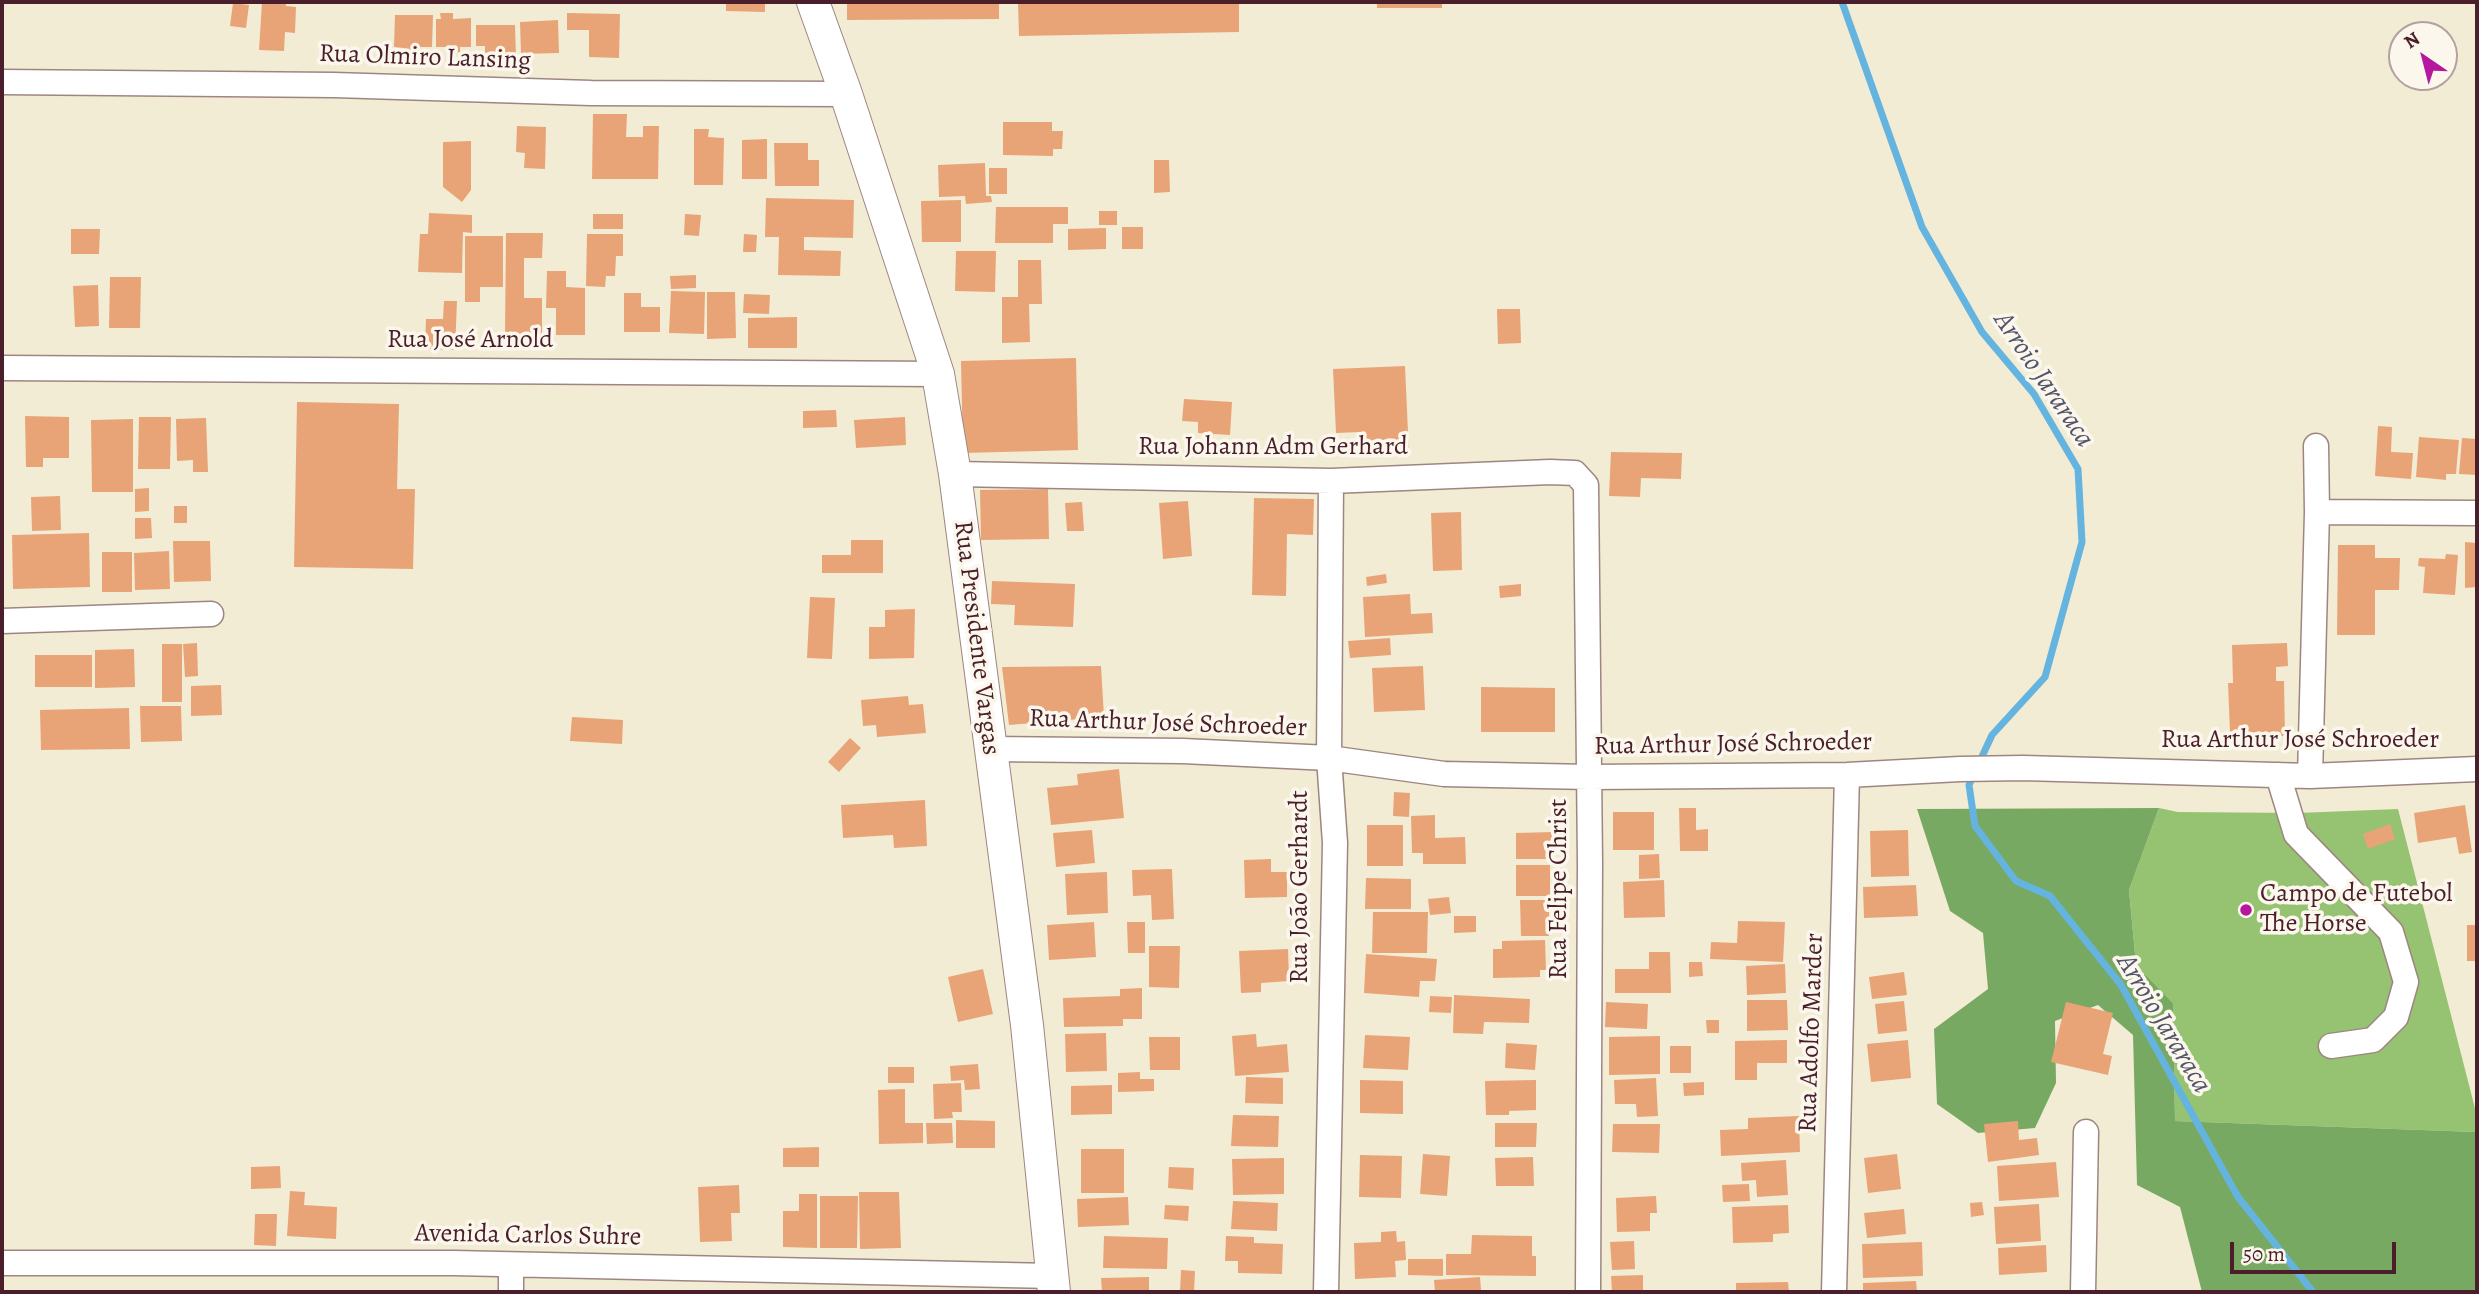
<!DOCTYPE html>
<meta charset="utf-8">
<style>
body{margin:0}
#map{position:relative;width:2479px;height:1294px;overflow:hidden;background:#f2ecd5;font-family:Alegreya,serif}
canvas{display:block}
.frame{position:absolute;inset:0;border:4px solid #4a1f2b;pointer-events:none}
.north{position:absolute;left:2388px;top:21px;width:70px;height:70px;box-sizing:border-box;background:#fbf7ec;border:2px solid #b4a19f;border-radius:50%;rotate:325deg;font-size:19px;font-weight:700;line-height:28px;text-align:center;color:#4a1f2b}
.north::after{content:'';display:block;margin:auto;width:24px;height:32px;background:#b5179e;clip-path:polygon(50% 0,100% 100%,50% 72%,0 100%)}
.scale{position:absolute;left:2230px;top:1242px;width:166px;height:32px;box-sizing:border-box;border:4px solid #4a1f2b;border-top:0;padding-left:9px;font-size:21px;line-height:24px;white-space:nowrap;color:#4a1f2b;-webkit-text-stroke:5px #fbf7ec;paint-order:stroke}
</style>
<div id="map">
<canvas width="2479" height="1294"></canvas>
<div class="frame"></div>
<div class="north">N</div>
<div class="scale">50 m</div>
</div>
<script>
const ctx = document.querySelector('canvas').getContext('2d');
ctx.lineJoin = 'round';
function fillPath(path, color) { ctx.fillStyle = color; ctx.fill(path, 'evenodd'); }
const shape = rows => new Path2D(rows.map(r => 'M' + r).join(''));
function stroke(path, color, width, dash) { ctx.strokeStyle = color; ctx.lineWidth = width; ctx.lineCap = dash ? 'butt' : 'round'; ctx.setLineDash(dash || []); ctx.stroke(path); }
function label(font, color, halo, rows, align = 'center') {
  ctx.font = font + ' Alegreya,serif'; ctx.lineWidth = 7; ctx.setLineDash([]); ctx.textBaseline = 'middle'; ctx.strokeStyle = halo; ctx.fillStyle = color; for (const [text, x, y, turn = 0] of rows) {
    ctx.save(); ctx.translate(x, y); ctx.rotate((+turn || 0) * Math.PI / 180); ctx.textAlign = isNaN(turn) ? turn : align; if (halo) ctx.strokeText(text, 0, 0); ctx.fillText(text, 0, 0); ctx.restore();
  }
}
fillPath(shape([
 [2159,808,2178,812,2298,813,2398,809,2477,1116,2477,1132,2175,1121,2173,1003,2136,965,2129,890]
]), '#96c371');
fillPath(shape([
 [2159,808,2129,890,2136,965,2173,1003,2175,1121,2477,1132,2477,1292,2202,1292,2180,1207,2137,1185,2133,1035,2098,1005,2055,1021,2056,1083,2035,1128,1978,1133,1937,1104,1934,1029,1988,989,1983,933,1950,911,1917,809]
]), '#78a963');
stroke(shape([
 [1842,2,1922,227,1982,332,2034,394,2078,469,2082,542,2045,677,1992,735,1979,763],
 [1974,774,1969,785,1975,826,2016,881,2050,896,2121,985,2238,1197,2313,1292]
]), '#65b4df', 7);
fillPath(shape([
 [262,2,286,2,286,6,296,7,295,33,285,32,284,51,259,50],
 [726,2,765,2,765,12,726,11],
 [847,2,999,2,999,19,847,20],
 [1018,2,1239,2,1239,32,1019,36],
 [1377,2,1442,2,1442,8,1377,8],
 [233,3,249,5,246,28,230,26],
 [440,13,453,13,453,19,471,18,471,47,460,47,460,52,447,52,447,47,436,47,436,19,441,19],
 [567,13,620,14,619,58,589,57,589,30,567,30],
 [395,15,433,15,432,47,418,47,418,53,404,52,404,48,394,47],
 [558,20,559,53,521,54,520,22],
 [476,25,515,25,516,58,485,58,485,46,476,46],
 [593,114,627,114,626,137,643,137,643,126,659,126,658,179,592,179],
 [1003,122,1052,122,1052,131,1063,131,1062,149,1053,149,1053,156,1003,155],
 [517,126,546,127,545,169,524,168,525,153,516,152],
 [694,129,709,129,708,137,724,138,723,185,694,185],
 [767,139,767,179,742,179,742,140],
 [471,141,471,190,462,202,443,187,443,142],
 [774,143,808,143,808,160,819,160,819,186,775,186],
 [1154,160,1169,160,1170,192,1154,193],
 [985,163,986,196,991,196,992,202,966,204,965,196,939,197,938,165],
 [989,168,1007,168,1007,194,989,194],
 [766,198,854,200,853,238,804,237,804,250,841,251,840,276,778,275,779,237,765,237],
 [961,200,961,242,922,242,921,201],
 [996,207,1068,207,1068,224,1053,224,1053,243,995,243],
 [1099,211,1117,211,1117,225,1099,225],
 [429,213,472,215,472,233,463,232,462,273,418,272,420,234,428,234],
 [593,214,623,214,623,229,593,229],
 [685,214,701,215,699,236,684,235],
 [1122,227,1143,227,1143,249,1122,249],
 [1106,228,1106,249,1068,250,1068,229],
 [71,229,100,229,99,254,71,254],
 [506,233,543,233,542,258,524,258,524,298,542,298,542,336,505,336],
 [587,234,623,234,623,256,616,256,615,276,606,276,605,287,586,286],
 [744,234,757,235,756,252,743,252],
 [465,236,503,236,503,287,480,287,480,302,465,302],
 [956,251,996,251,995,292,955,291],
 [1018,260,1041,260,1042,304,1029,304,1030,342,1002,343,1002,297,1018,297],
 [547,271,566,271,566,287,585,288,585,335,556,335,556,308,546,308],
 [696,275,696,288,671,289,670,276],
 [110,277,141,277,140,328,109,328],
 [98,285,99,326,75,327,73,286],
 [671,291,705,292,704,334,669,333],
 [707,292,735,292,736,338,707,339],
 [624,293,641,293,641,307,660,307,660,332,624,332],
 [744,294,770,295,769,314,743,313],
 [444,301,457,301,455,350,425,349,426,319,443,319],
 [1497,309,1520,309,1521,343,1498,344],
 [797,317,797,348,748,348,748,318],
 [1076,358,1078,450,963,453,961,361],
 [1405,366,1409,454,1362,457,1361,432,1336,433,1333,369],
 [1184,399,1232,402,1230,435,1198,433,1198,422,1182,421],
 [297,402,399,404,397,489,415,489,413,569,294,567],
 [836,410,837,427,803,428,803,411],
 [25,416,69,417,69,458,43,458,43,467,26,467],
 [139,417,171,417,170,469,138,469],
 [905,417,906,445,856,448,854,420],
 [206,418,208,472,193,472,193,460,177,461,176,419],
 [133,419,133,492,92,492,91,420],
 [2378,426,2392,427,2391,452,2413,453,2411,479,2375,476],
 [2419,437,2459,440,2456,474,2446,474,2446,480,2416,477],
 [2462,438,2477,439,2477,475,2459,474],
 [1611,452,1682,453,1681,479,1641,478,1640,497,1609,496],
 [149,488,149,511,135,512,135,489],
 [1048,489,1049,539,981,540,980,490],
 [60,496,61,530,32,531,31,497],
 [1254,498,1314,499,1313,535,1287,534,1286,596,1252,595],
 [1188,501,1192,556,1163,559,1159,503],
 [1082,502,1084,531,1067,531,1065,503],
 [174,506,187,506,187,523,174,523],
 [1461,512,1462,570,1433,571,1431,513],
 [135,518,151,518,152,538,135,539],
 [89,533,90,587,13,589,12,535],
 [851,540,883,540,883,573,822,573,822,555,851,555],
 [173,541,210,541,211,581,174,582],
 [2465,542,2477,543,2477,587,2465,588],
 [2338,545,2375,545,2375,558,2400,558,2399,590,2375,590,2375,635,2337,635],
 [169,551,170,589,135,590,134,553],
 [102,552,132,552,132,592,102,592],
 [2446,554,2458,555,2455,595,2423,593,2425,567,2418,566,2419,558,2445,559],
 [1386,574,1387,583,1367,586,1366,577],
 [992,581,1075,584,1073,627,1014,625,1015,605,991,604],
 [1521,584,1521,596,1500,598,1499,586],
 [1410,594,1411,614,1432,613,1433,633,1365,637,1363,597],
 [810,597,835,598,832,659,807,658],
 [915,609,914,658,869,659,869,627,885,627,885,610],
 [1390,638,1391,655,1350,658,1348,641],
 [197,643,198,676,185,677,183,644],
 [2287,643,2288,666,2276,667,2276,681,2284,681,2285,736,2253,736,2253,732,2230,732,2228,683,2233,683,2232,645],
 [162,644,182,644,182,702,162,702],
 [134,649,135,687,95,688,95,650],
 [35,655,92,655,92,687,35,687],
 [1101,666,1104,717,1009,725,1002,667],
 [1423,666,1425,710,1374,712,1372,668],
 [221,685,222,715,191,716,191,686],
 [1481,687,1555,688,1555,732,1481,732],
 [908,696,909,705,923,704,926,733,877,737,876,725,863,726,861,700],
 [140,706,181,706,182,741,141,742],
 [129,708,130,749,41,750,40,710],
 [572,717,623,720,622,744,570,741],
 [850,738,861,748,839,772,828,762],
 [1119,769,1124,818,1051,825,1047,788,1078,785,1077,774],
 [1394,792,1410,793,1409,817,1393,816],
 [925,800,927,846,894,848,893,835,843,838,841,805],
 [2465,805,2472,852,2459,854,2456,837,2418,843,2414,813],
 [1679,808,1696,808,1696,830,1708,829,1708,851,1680,851],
 [1613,812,1654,812,1654,850,1613,850],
 [1435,815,1435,838,1465,837,1466,864,1423,864,1423,853,1412,853,1411,816],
 [2390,824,2395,839,2368,849,2363,834],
 [1367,825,1403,825,1403,866,1367,866],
 [1092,830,1095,863,1056,867,1053,833],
 [1908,830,1909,876,1871,877,1870,831],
 [1554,832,1554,859,1516,859,1516,833],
 [1659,854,1660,878,1639,879,1639,855],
 [1271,859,1271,872,1287,872,1287,897,1245,898,1244,860],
 [1516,865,1550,865,1550,896,1516,896],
 [1172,869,1174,919,1152,920,1151,895,1133,896,1132,870],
 [1107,872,1108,913,1067,915,1065,874],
 [1366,878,1411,879,1411,909,1365,909],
 [1664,880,1665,917,1624,918,1623,882],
 [1916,885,1918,916,1864,918,1863,887],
 [1449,897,1451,913,1430,915,1428,899],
 [1520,900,1549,900,1549,936,1521,936],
 [1373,912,1428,912,1427,953,1372,953],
 [1454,916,1476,916,1476,932,1454,933],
 [1738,921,1785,922,1783,962,1710,959,1711,942,1737,943],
 [1094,922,1096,957,1049,960,1047,925],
 [1127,922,1145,922,1145,953,1128,953],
 [2467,925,2477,925,2477,961,2467,961],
 [1545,940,1546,970,1540,970,1540,977,1493,978,1493,949,1502,949,1502,941],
 [1149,946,1180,946,1179,988,1149,987],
 [1288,949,1289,981,1261,983,1261,992,1241,993,1239,951],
 [1649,952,1670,952,1671,993,1615,993,1615,969,1649,969],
 [1366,954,1437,959,1435,981,1420,981,1419,997,1364,993],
 [1689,962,1702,962,1703,976,1689,977],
 [1785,964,1786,993,1747,995,1746,966],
 [983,969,993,1014,958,1022,948,977],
 [1904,972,1907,995,1872,999,1869,977],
 [1142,988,1142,1019,1123,1019,1123,1026,1064,1027,1063,998,1120,996,1120,989],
 [1454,995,1530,999,1529,1023,1484,1022,1483,1034,1453,1033],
 [1430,996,1452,997,1451,1013,1429,1012],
 [1747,1000,1787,1000,1788,1030,1747,1031],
 [1904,1001,1907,1031,1878,1034,1875,1004],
 [1606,1002,1648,1004,1647,1029,1605,1027],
 [2066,1002,2113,1013,2103,1054,2112,1056,2108,1075,2051,1062],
 [1706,1020,1719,1020,1719,1033,1707,1033],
 [1106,1033,1107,1071,1066,1072,1065,1034],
 [1256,1034,1257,1047,1287,1044,1289,1072,1235,1076,1232,1036],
 [1365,1035,1410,1037,1408,1070,1363,1068],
 [1660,1036,1660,1074,1609,1075,1609,1037],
 [1149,1037,1180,1037,1180,1070,1150,1070],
 [1787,1040,1787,1063,1757,1063,1757,1080,1735,1080,1735,1041],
 [1908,1040,1911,1078,1871,1082,1867,1044],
 [1506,1043,1537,1045,1535,1070,1505,1068],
 [1670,1046,1691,1046,1691,1073,1670,1073],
 [978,1064,980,1089,965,1090,964,1080,951,1081,950,1066],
 [888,1067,914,1067,914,1083,888,1083],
 [1140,1072,1140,1079,1154,1079,1154,1091,1118,1092,1118,1073],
 [1246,1077,1283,1078,1283,1104,1245,1103],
 [1656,1078,1658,1116,1637,1117,1636,1104,1615,1104,1614,1080],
 [1360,1080,1403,1081,1403,1114,1360,1113],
 [1536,1080,1536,1110,1509,1111,1509,1115,1486,1115,1485,1081],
 [1704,1082,1704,1095,1684,1096,1683,1083],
 [961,1083,962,1112,952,1112,953,1118,934,1119,933,1084],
 [1112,1085,1112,1114,1071,1115,1071,1086],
 [905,1089,905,1123,923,1123,923,1143,879,1144,878,1090],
 [1233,1115,1279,1116,1278,1147,1231,1146],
 [1799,1116,1800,1152,1721,1156,1720,1130,1748,1129,1748,1118],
 [956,1120,995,1121,995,1148,956,1148],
 [2018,1121,2019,1140,2037,1138,2039,1155,1988,1162,1984,1124],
 [926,1123,952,1123,953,1143,927,1144],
 [1495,1123,1537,1123,1536,1147,1495,1147],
 [1613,1124,1660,1124,1659,1153,1612,1152],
 [819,1147,819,1167,783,1167,783,1148],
 [1081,1149,1124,1149,1124,1193,1081,1193],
 [1423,1154,1450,1156,1447,1196,1420,1194],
 [1897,1154,1901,1189,1868,1193,1864,1158],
 [1360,1155,1402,1156,1401,1198,1359,1197],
 [1533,1157,1534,1186,1496,1186,1495,1158],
 [1284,1158,1284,1194,1233,1195,1232,1159],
 [1786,1160,1788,1195,1757,1197,1756,1180,1742,1181,1741,1163],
 [2056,1162,2059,1197,1999,1201,1997,1166],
 [280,1166,281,1188,251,1189,251,1167],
 [1169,1167,1194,1168,1193,1190,1168,1188],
 [1749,1184,1750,1201,1723,1202,1722,1185],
 [739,1185,740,1213,731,1213,732,1241,700,1242,698,1187],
 [290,1191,305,1192,304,1205,337,1207,336,1239,287,1236],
 [859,1192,899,1192,901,1248,860,1249],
 [799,1194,817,1194,817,1248,783,1247,783,1211,799,1211],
 [820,1196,858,1196,857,1248,820,1248],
 [1656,1196,1657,1213,1650,1213,1650,1231,1617,1232,1616,1198],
 [1128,1197,1129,1225,1078,1227,1077,1199],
 [1233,1201,1278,1203,1277,1231,1231,1229],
 [1982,1202,1984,1215,1971,1217,1970,1203],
 [2039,1204,2041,1241,1996,1244,1994,1207],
 [1165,1205,1189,1206,1188,1221,1164,1219],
 [1788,1205,1789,1233,1773,1234,1773,1242,1733,1243,1732,1207],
 [1904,1209,1906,1234,1867,1238,1864,1213],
 [255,1214,277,1214,276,1246,254,1245],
 [1396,1231,1397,1242,1405,1241,1406,1260,1395,1261,1396,1277,1355,1279,1354,1243,1381,1242,1381,1232],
 [1472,1235,1532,1236,1532,1256,1536,1256,1536,1276,1446,1275,1446,1254,1471,1254],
 [1104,1236,1168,1238,1167,1269,1103,1268],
 [1226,1236,1254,1237,1254,1243,1283,1244,1282,1274,1238,1273,1238,1261,1225,1261],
 [1634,1241,1635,1269,1612,1270,1610,1242],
 [1922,1242,1923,1276,1863,1278,1862,1244],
 [2046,1245,2047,1272,1999,1275,1998,1248],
 [1408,1259,1443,1259,1443,1276,1408,1275],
 [1181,1270,1195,1271,1194,1292,1180,1292],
 [1643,1275,1643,1292,1612,1292,1611,1276],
 [1149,1277,1149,1292,1102,1292,1101,1278],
 [1480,1277,1481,1290,1435,1292,1434,1280],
 [1916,1281,1917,1292,1863,1292,1863,1283],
 [1788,1282,1789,1292,1736,1292,1736,1283]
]), '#e8a477');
const minor = shape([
 [2,82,334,85,591,93,846,94],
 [2,368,938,374],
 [955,474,1331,481,1550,472,1575,473,1586,485,1590,863,1588,1292],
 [2317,512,2477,513],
 [2,621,211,614],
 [990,749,1183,751,1329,758,1444,774,1589,777,1847,775,1960,769,2023,768,2310,776,2477,769],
 [2278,775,2296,834,2391,932,2406,982,2396,1017,2373,1040,2331,1046],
 [2310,776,2317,512,2316,446],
 [2,1263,453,1263,1052,1276],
 [511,1292,511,1265],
 [1326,1292,1335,843,1329,758,1331,481],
 [1834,1292,1847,775],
 [2083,1292,2086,1132]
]);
const major = shape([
 [813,2,846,94,938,374,955,474,1027,1025,1054,1292]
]);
stroke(minor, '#9e8680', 27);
stroke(major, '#9e8680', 34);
stroke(minor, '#fff', 24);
stroke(major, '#fff', 32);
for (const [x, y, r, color] of [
 [2246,910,7,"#b5179e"]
]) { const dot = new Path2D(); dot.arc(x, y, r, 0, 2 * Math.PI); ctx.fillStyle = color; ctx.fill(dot); stroke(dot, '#fbf7ec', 2.5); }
label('26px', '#4a1f2b', '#fbf7ec', [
 ["Rua Olmiro Lansing",425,58,2],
 ["Rua José Arnold",470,341],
 ["Rua Johann Adm Gerhard",1273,448],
 ["Rua Presidente Vargas",976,638,83],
 ["Rua Arthur José Schroeder",1168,724,2],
 ["Rua Arthur José Schroeder",2300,741],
 ["Rua Arthur José Schroeder",1733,745,-1],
 ["Rua João Gerhardt",1301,887,-90],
 ["Rua Felipe Christ",1560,889,-90],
 ["Rua Adolfo Marder",1812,1033,-88],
 ["Avenida Carlos Suhre",528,1236,1]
]);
label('26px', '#4a1f2b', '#fbf7ec', [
 ["Campo de Futebol",2260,895],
 ["The Horse",2260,925]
], 'left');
label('italic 28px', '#53536a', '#fbf7ec', [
 ["Arroio Jararaca",2043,380,56],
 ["Arroio Jararaca",2163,1024,59]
]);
</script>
